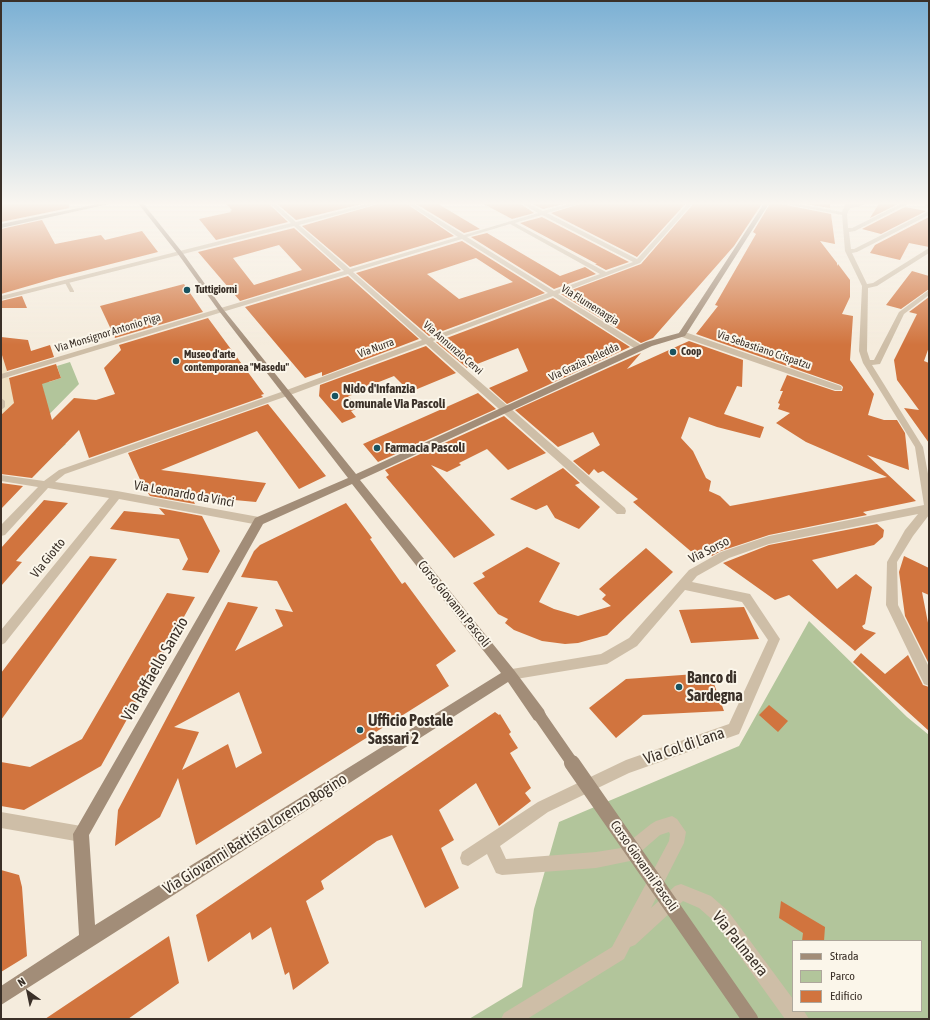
<!DOCTYPE html>
<style>
body{margin:0}
#map{position:relative;width:930px;height:1020px;overflow:hidden;background:#f5ecdd;font-family:"Asap Condensed",sans-serif}
canvas{display:block}
.frame{position:absolute;inset:0;border:2px solid #3a3028;pointer-events:none}
.legend{position:absolute;left:792px;top:940px;width:130px;height:72px;box-sizing:border-box;background:#fbf6ea;border:1px solid #aea79c;margin:0;padding:5px 7px;list-style:none;font-size:12px;color:#3a3028}
.legend li{display:flex;align-items:center;gap:8px;height:20px}
.legend b{width:20px;border:1px solid #aea79c}
.north{position:absolute;left:8px;top:972px;width:40px;height:40px;-webkit-text-stroke:3px #fbf6ea;paint-order:stroke;rotate:327deg;font-size:11px;font-weight:700;line-height:16px;text-align:center;color:#3a3028}
.north::after{content:'';display:block;margin:auto;width:14px;height:18px;background:#3a3028;clip-path:polygon(50% 0,100% 100%,50% 72%,0 100%)}
</style>
<div id="map">
<canvas width="930" height="1020"></canvas>
<div class="frame"></div>
<ul class="legend">
<li><b style="height:5px;background:#a28d78"></b>Strada</li>
<li><b style="height:11px;background:#b2c59b"></b>Parco</li>
<li><b style="height:11px;background:#d1743e"></b>Edificio</li>
</ul>
<div class="north">N</div>
</div>
<script>
const ctx = document.querySelector('canvas').getContext('2d');
ctx.lineJoin = 'round';
function fillPath(path, color) { ctx.fillStyle = color; ctx.fill(path, 'evenodd'); }
const shape = rows => new Path2D(rows.map(r => 'M' + r).join(''));
function stroke(path, color, width, dash) { ctx.strokeStyle = color; ctx.lineWidth = width; ctx.lineCap = dash ? 'butt' : 'round'; ctx.setLineDash(dash || []); ctx.stroke(path); }
function label(font, color, halo, rows, align = 'center') {
  ctx.font = font + ' "Asap Condensed",sans-serif'; ctx.lineWidth = 4; ctx.setLineDash([]); ctx.textBaseline = 'middle'; ctx.strokeStyle = halo; ctx.fillStyle = color; for (const [text, x, y, turn = 0] of rows) {
    ctx.save(); ctx.translate(x, y); ctx.rotate((+turn || 0) * Math.PI / 180); ctx.textAlign = isNaN(turn) ? turn : align; if (halo) ctx.strokeText(text, 0, 0); ctx.fillText(text, 0, 0); ctx.restore();
  }
}
fillPath(shape([
 [70,362,79,384,25,439,66,444,54,455,1,448,1,441,43,400,45,397,41,382,47,380,49,382,61,378,57,366],
 [809,621,907,717,929,735,929,1019,469,1019,522,987,534,909,559,822,739,746],
 [793,941,921,941,921,1011,793,1011]
]), '#b2c59b');
fillPath(shape([
 [1,352,7,371,15,403,1,415]
]), '#eee0c2');
fillPath(shape([
 [1,202,68,202,69,208,1,222],
 [224,202,267,202,288,222,216,240,199,219,231,212,230,211,232,210],
 [275,202,370,202,296,220],
 [385,202,404,202,454,236,350,267,302,226],
 [413,202,427,202,430,204,435,202,480,229,464,233],
 [480,202,518,202,534,213,512,219],
 [528,202,571,202,543,209],
 [586,202,687,202,637,257,551,213],
 [695,202,763,202,734,246,653,338,641,343,561,294,641,264],
 [771,202,831,214,835,244,820,241,837,263,837,266,838,264,850,280,850,297,842,314,853,316,850,360,874,394,868,415,884,420,897,420,905,433,909,470,867,455,916,501,863,512,867,515,769,535,721,551,712,556,704,550,694,554,633,502,638,499,603,471,598,473,594,469,589,475,573,461,600,445,593,432,558,447,515,410,641,353,627,369,689,341,743,360,742,387,737,386,724,414,764,427,760,438,717,427,689,417,681,438,693,451,706,478,711,481,709,491,720,496,730,506,887,477,806,442,776,423,790,413,778,409,780,404,778,403,783,391,780,391,787,375,835,391,842,391,843,387,841,385,696,334,718,306,715,305,756,234,753,232],
 [794,202,830,202,830,208],
 [880,202,898,202,896,205,870,218],
 [905,207,926,211,881,234,862,229],
 [542,217,629,262,606,270,595,264,597,264,520,223],
 [929,217,929,247,909,243,900,260,870,253,875,245],
 [42,220,55,244,101,235,105,240,142,231,158,252,56,278,1,294,1,229],
 [294,228,341,270,240,301,198,252],
 [279,245,302,270,254,285,233,258],
 [487,233,560,276,585,267,596,274,554,289,471,237],
 [462,241,545,293,429,336,356,273],
 [476,258,513,282,459,299,427,274],
 [912,271,929,276,929,289,901,309,886,305],
 [348,276,419,339,322,376,322,372,305,378,245,307],
 [184,284,203,312,115,338,100,306],
 [22,296,27,308,1,308,1,301],
 [929,297,929,347,924,361,929,363,929,443,904,408,919,410,897,380,894,360,917,314,909,312],
 [553,298,630,347,507,404,489,388,528,371,518,348,467,368,436,342],
 [208,318,264,394,261,395,263,397,89,458,79,430,32,478,1,474,1,415,14,403,9,378,56,364,61,378,42,384,52,420,74,398,96,400,115,394,104,368,121,350,119,345],
 [1,337,28,340,31,351,50,345,54,357,7,371,1,352],
 [426,346,456,373,410,392,394,376,351,393,352,395,348,396,359,408,351,411,356,417,342,423,319,396,320,385],
 [478,393,496,409,378,462,363,444],
 [268,404,326,476,299,489,257,431,161,470,266,483,256,502,191,496,195,504,150,496,143,486,128,453],
 [504,416,546,453,508,470,487,449,459,463,461,465,447,472,431,465,495,535,454,558,386,477,389,475,385,470],
 [563,468,580,483,575,485,600,507,579,529,555,518,547,505,536,510,510,499],
 [1,483,23,486,1,509],
 [44,500,68,503,16,561,22,562,1,586,1,548],
 [346,503,372,538,370,539,402,584,405,582,456,651,436,665,449,686,196,845,178,778,160,817,115,846,118,810,228,602,258,607,235,651,283,626,275,609,293,612,277,581,241,577,254,551,260,545],
 [239,692,262,753,236,768,228,744,182,770,199,732,174,727],
 [159,508,202,516,220,551,208,573,182,570,188,559,179,539,110,529,124,511,165,515],
 [877,524,884,530,883,537,874,545,812,560,837,589,856,574,872,587,865,624,862,626,864,629,876,633,855,651,789,595,775,600,723,563,769,545],
 [527,547,560,563,539,602,554,609,578,616,611,606,602,599,606,595,599,589,646,548,673,572,607,635,578,643,565,644,542,641,514,630,505,623,508,619,498,614,473,583,485,577,482,573],
 [90,556,117,559,1,720,1,673],
 [904,556,929,568,929,595,922,592,929,628,929,664,905,616,899,572],
 [167,593,195,597,101,766,24,810,1,806,1,762,30,767,82,739],
 [744,607,759,639,691,643,679,610],
 [861,653,885,674,908,655,923,685,929,687,929,731,853,662],
 [710,673,724,711,643,715,616,738,589,708,626,679],
 [769,705,788,721,778,732,759,715],
 [495,712,499,715,500,714,511,732,509,734,518,748,510,753,531,788,525,793,531,801,499,826,476,783,439,810,454,840,441,848,459,888,425,908,392,835,377,841,321,881,324,889,306,901,329,963,293,990,289,972,285,975,271,927,252,940,250,932,208,962,196,915],
 [1,870,19,875,22,887,27,956,1,972],
 [781,901,825,927,824,941,802,941,803,933,779,918],
 [169,936,179,983,128,1019,45,1019]
]), '#d1743e');
fillPath(shape([
 [64,280,68,280,74,291,74,292,70,292,64,281,64,280]
]), '#cebea7');
fillPath(shape([
 [268,202,273,202,296,222,376,202,384,202,299,225,350,269,458,237,405,202,410,202,464,235,538,213,519,202,525,202,543,211,577,202,585,202,547,213,637,259,689,202,694,202,640,263,558,294,643,346,643,350,637,350,553,296,433,341,625,508,626,511,625,514,617,514,426,344,290,395,65,474,55,482,117,491,259,517,263,518,264,521,263,524,259,525,119,499,5,643,1,645,1,630,109,498,48,488,5,535,1,536,1,525,38,487,1,481,1,475,44,481,59,470,284,391,422,340,348,274,1,379,1,374,344,271,294,226,1,300,1,296,291,223,268,202],
 [542,215,633,262,606,272,515,223,542,215],
 [510,224,600,274,554,291,467,237,510,224],
 [462,239,548,293,429,338,353,272,462,239],
 [775,202,786,202,842,212,846,202,850,202,851,204,868,202,858,207,850,208,847,214,848,228,852,228,905,202,911,202,855,231,849,232,851,249,854,249,929,211,929,215,857,252,852,253,867,284,873,283,929,248,929,253,877,286,868,288,867,351,870,360,874,360,899,312,929,290,929,295,904,314,880,364,872,365,923,447,929,479,929,515,913,536,897,562,898,605,929,667,929,686,924,684,886,605,887,562,905,530,918,514,769,544,729,558,697,576,692,582,750,594,780,639,739,734,629,773,548,812,500,846,506,859,596,852,621,848,651,824,656,821,672,816,677,819,686,832,684,843,651,908,675,886,681,884,711,896,728,911,793,999,793,1011,804,1011,809,1019,785,1019,716,923,699,908,683,901,635,945,630,947,624,959,527,1019,501,1019,504,1013,612,947,669,841,670,834,669,832,660,835,630,861,596,868,502,875,496,873,487,854,468,866,462,864,460,858,462,852,538,802,626,760,729,724,768,640,742,602,685,590,637,646,607,664,510,680,506,678,504,674,506,670,601,654,629,638,689,570,721,552,769,536,924,505,915,447,863,363,859,351,862,286,845,251,842,215,775,202],
 [924,202,929,202,929,208,927,207,924,202],
 [679,332,685,332,841,386,842,388,841,390,835,390,679,336,679,332],
 [1,398,5,401,5,407,1,410,1,398],
 [1,812,81,826,86,829,89,834,86,839,81,842,1,828,1,812]
]), '#cebea7');
fillPath(shape([
 [108,202,118,202,1,228,1,224,108,202],
 [137,202,142,202,182,252,223,309,356,474,646,342,679,333,765,202,770,202,685,336,652,346,360,480,514,670,544,710,546,715,544,720,539,722,534,720,508,682,1,1005,1,986,79,935,73,834,76,829,255,518,348,478,219,311,178,254,137,202],
 [352,484,501,673,95,925,89,835,263,524,352,484]
]), '#a28d78');
stroke(shape([
 [539,715,573,764]
]), '#a28d78', 12);
stroke(shape([
 [572,763,750,1019]
]), '#a28d78', 16);
const sky = ctx.createLinearGradient(0, 0, 0, 345);
sky.addColorStop(0, '#7bb0d4');
sky.addColorStop(0.59, '#faf6f0');
sky.addColorStop(1, '#faf6f000');
ctx.fillStyle = sky;
ctx.fillRect(0, 0, 930, 345);
for (const [x, y, r, color] of [
 [187,290,4,"#195360"],
 [673,352,4,"#195360"],
 [176,361,4,"#195360"],
 [335,396,4,"#195360"],
 [377,448,4,"#195360"],
 [679,687,4,"#195360"],
 [360,730,4,"#195360"]
]) { const dot = new Path2D(); dot.arc(x, y, r, 0, 2 * Math.PI); ctx.fillStyle = color; ctx.fill(dot); stroke(dot, '#fbf6ea', 1.5); }
label('bold 11px', '#3a3028', '#fbf6ea', [
 ["Tuttigiorni",195,290],
 ["Coop",681,352],
 ["Museo d'arte",184,355],
 ["contemporanea \"Masedu\"",184,368]
], 'left');
label('11px', '#3a3028', '#fbf6ea', [
 ["Via Flumenargia",590,305,32],
 ["Via Monsignor Antonio Piga",108,333,-17],
 ["Via Nurra",376,348,-20],
 ["Via Annunzio Cervi",453,348,41],
 ["Via Sebastiano Crispatzu",764,350,19],
 ["Via Grazia Deledda",584,362,-25]
]);
label('bold 13px', '#3a3028', '#fbf6ea', [
 ["Nido d'Infanzia",343,389],
 ["Comunale Via Pascoli",343,404],
 ["Farmacia Pascoli",385,448]
], 'left');
label('13px', '#3a3028', '#fbf6ea', [
 ["Via Leonardo da Vinci",184,494,10],
 ["Via Sorso",709,550,-27],
 ["Via Giotto",48,558,-51],
 ["Corso Giovanni Pascoli",454,604,51],
 ["Corso Giovanni Pascoli",644,866,55]
]);
label('16px', '#3a3028', '#fbf6ea', [
 ["Via Raffaello Sanzio",155,669,-60],
 ["Via Col di Lana",684,746,-19],
 ["Via Giovanni Battista Lorenzo Bogino",255,834,-32],
 ["Via Palmaera",740,944,51]
]);
label('bold 16px', '#3a3028', '#fbf6ea', [
 ["Banco di",687,678],
 ["Sardegna",687,696],
 ["Ufficio Postale",368,721],
 ["Sassari 2",368,739]
], 'left');
</script>
